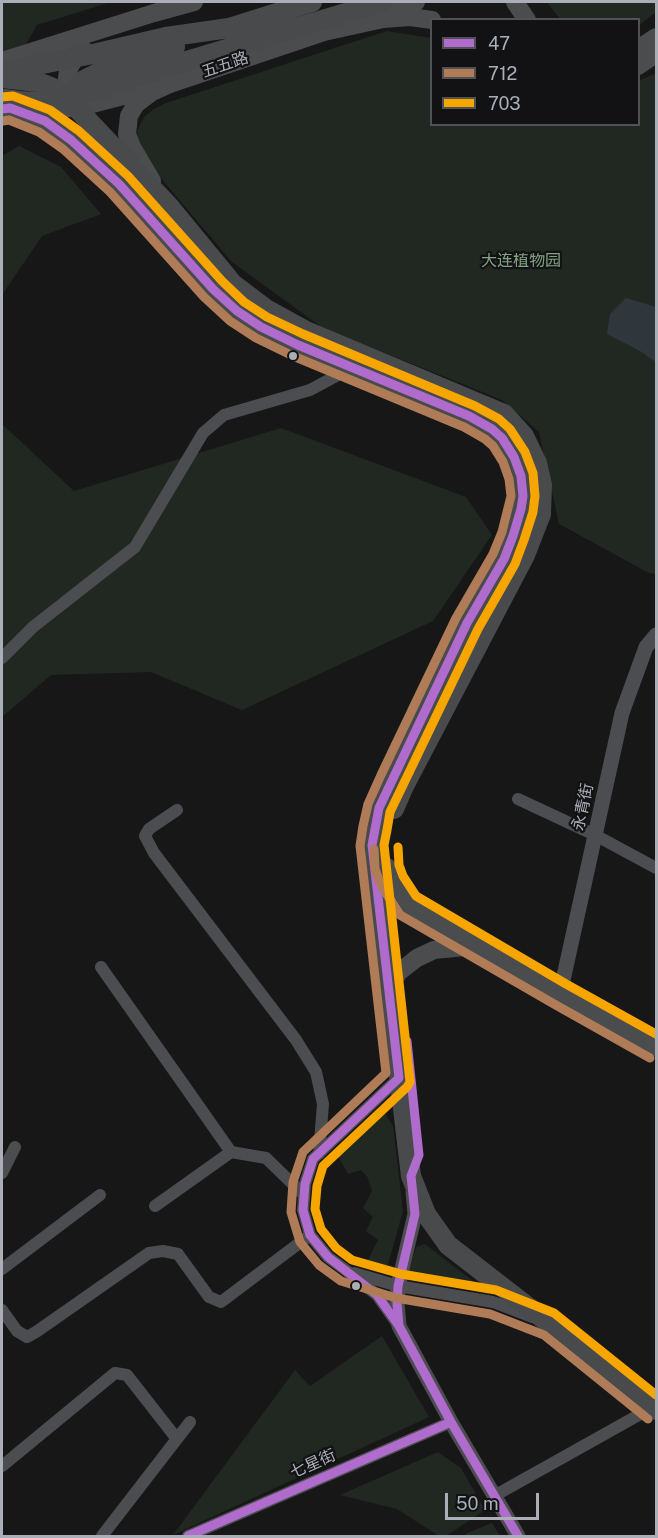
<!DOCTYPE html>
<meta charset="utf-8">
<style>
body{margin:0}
#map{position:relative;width:658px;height:1538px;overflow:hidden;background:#171718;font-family:"Public Sans",sans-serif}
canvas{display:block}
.frame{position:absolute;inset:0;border:3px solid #aaafb7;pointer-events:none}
.legend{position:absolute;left:430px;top:18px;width:210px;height:108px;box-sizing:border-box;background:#121214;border:2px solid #4f5155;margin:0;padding:8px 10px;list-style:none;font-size:18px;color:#aaafb7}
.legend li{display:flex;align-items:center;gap:12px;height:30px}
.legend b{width:30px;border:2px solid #4f5155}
.scale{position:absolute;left:445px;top:1493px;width:94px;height:27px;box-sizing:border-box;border:3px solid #aaafb7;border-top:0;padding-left:8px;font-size:18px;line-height:21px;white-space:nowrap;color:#aaafb7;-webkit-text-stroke:4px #121214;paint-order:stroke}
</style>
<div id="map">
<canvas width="658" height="1538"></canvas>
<div class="frame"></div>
<ul class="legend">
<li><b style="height:8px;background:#b06ccc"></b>47</li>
<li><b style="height:8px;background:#b07c57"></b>712</li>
<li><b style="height:8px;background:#f7a600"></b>703</li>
</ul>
<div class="scale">50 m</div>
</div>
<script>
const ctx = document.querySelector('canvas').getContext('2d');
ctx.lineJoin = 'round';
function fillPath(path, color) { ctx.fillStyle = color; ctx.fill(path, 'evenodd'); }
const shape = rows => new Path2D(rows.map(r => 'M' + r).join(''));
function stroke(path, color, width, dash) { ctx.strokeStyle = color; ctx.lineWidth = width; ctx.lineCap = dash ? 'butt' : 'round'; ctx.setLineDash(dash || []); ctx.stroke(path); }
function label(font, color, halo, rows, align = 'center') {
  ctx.font = font + ' "Public Sans","Noto Sans SC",sans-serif'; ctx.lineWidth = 4.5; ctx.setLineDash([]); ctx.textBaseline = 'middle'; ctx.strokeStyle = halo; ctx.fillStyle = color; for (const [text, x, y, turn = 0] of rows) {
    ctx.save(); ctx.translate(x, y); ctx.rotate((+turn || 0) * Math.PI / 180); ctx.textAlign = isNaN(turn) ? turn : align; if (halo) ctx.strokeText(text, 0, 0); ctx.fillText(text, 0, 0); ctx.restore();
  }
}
fillPath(shape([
 [2,2,111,2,37,25,18,59,2,62],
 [547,2,656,2,656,12,639,25,638,20,560,19],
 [387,31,431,38,432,124,638,124,639,81,656,73,656,574,649,573,559,524,539,432,502,400,323,328,232,262,147,162,139,148,137,131,144,117,154,109,166,103],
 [19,146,61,167,101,214,42,236,2,295,2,156],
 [2,424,74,491,281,428,466,497,492,535,433,621,242,710,151,672,51,675,2,717],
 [381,1108,393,1126,403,1211,387,1268,368,1260,378,1240,366,1231,373,1217,363,1208,372,1191,367,1176,361,1170,348,1174,336,1153,343,1144],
 [425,1244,491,1295,408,1274,416,1247],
 [382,1336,429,1417,173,1535,295,1370,310,1386],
 [438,1452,461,1468,485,1510,446,1536,439,1536,397,1509,340,1495],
 [492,1523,500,1536,464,1536,467,1533]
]), '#212822');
fillPath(shape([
 [626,298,656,307,656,362,640,351,607,334,610,314]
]), '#2f373c');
stroke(shape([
 [2,658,33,627,135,547,203,433,224,415,310,390,353,367],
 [518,799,595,835,656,868],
 [177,810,149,829,145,836,154,853,296,1040,316,1072,323,1104,319,1154],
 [101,967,231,1152],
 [399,1078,313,1159,305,1184,303,1210,310,1235,328,1257,347,1271,377,1295,399,1326],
 [2,1173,15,1147],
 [155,1206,231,1152,266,1158,304,1195],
 [2,1269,100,1195],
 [354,1273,398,1286,493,1302,532,1317],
 [2,1310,17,1331,27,1337,36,1332,149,1253,163,1251,178,1254,209,1297,221,1302,310,1235],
 [2,1466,115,1373,127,1375,177,1439],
 [494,1496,653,1407,656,1403],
 [102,1536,190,1422],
 [188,1536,451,1422]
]), '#4c4d50', 12);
stroke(shape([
 [560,994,622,713,646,647,656,635],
 [413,1192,415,1214,398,1286,397,1303,399,1326,451,1422,518,1536]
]), '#4c4d50', 15);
stroke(shape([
 [515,2,527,20],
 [379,11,416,2],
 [638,49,656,37],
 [2,61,154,13,194,2],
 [638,66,656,54],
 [68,99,66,86,68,70,75,58,84,50],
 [63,108,77,108,150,89],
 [152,181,132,147,127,134,129,116,136,104,152,92,170,84,324,32,383,19,410,17,432,20],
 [387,867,392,881,407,905,560,994,656,1047],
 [388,988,399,972,417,958,434,950,465,947,479,949]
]), '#4b4c4e', 18);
stroke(shape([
 [2,72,93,54,166,37,229,28,312,2],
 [2,78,38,82,51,87,68,99,169,206,233,284,266,309,306,331,504,414,524,436,537,463,542,485,541,514,525,555,404,786,394,809],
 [71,95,80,82,100,72,175,47],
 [4,99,20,101,36,102,68,99,160,69,382,2],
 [2,109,10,108,45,121,71,140,119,184,213,289,237,311,261,327,298,345,469,416,492,429,502,438,514,457,521,476,523,496,521,509,513,536,504,559,467,623,392,780,379,808,375,828,372,845,375,873,411,1176,426,1214,448,1245,550,1324,656,1410]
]), '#494a4c', 20);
stroke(shape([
 [2,109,10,108,45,121,71,140,119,184,213,289,237,311,261,327,298,345,469,416,492,429,502,438,514,457,521,476,523,496,521,509,513,536,504,559,467,623,379,808,372,845,399,1078,313,1159,305,1184,303,1210,310,1235,328,1257,377,1295,399,1326,451,1422,518,1536],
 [399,1326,397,1303,398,1286,415,1214,411,1176,419,1155,407,1041],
 [188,1536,451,1422]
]), '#b06ccc', 9);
stroke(shape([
 [3,121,9,120,39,132,63,149,110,192,204,297,230,321,256,338,293,356,464,427,485,439,493,446,503,462,509,479,511,496,502,532,493,554,456,618,381,775,368,804,363,826,360,846,386,1073,303,1152,293,1182,291,1212,300,1242,319,1265,341,1281,396,1298,490,1314,544,1335,648,1419],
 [374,849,375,869,381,885,400,915,554,1004,650,1058]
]), '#b07c57', 9);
stroke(shape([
 [2,97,13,96,50,110,79,131,128,176,222,281,244,302,267,317,303,334,475,406,499,419,510,429,525,452,533,473,535,496,533,512,524,540,515,564,478,629,403,785,390,812,387,830,384,845,410,1082,407,1087,323,1166,317,1186,315,1209,321,1229,336,1248,352,1260,401,1274,496,1290,554,1313,656,1395],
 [398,847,399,865,403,876,416,896,566,984,656,1034]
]), '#f7a600', 9);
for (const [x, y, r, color] of [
 [293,356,5,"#aaafb7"],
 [356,1286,5,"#aaafb7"]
]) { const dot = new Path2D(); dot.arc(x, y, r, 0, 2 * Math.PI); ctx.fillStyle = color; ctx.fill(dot); stroke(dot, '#121214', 2); }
label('16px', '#aaafb7', '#121214', [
 ["五五路",225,65,-19],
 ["永青街",583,807,-78],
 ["七星街",313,1464,-24]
]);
label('16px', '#83a183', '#121214', [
 ["大连植物园",521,261]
]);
</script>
